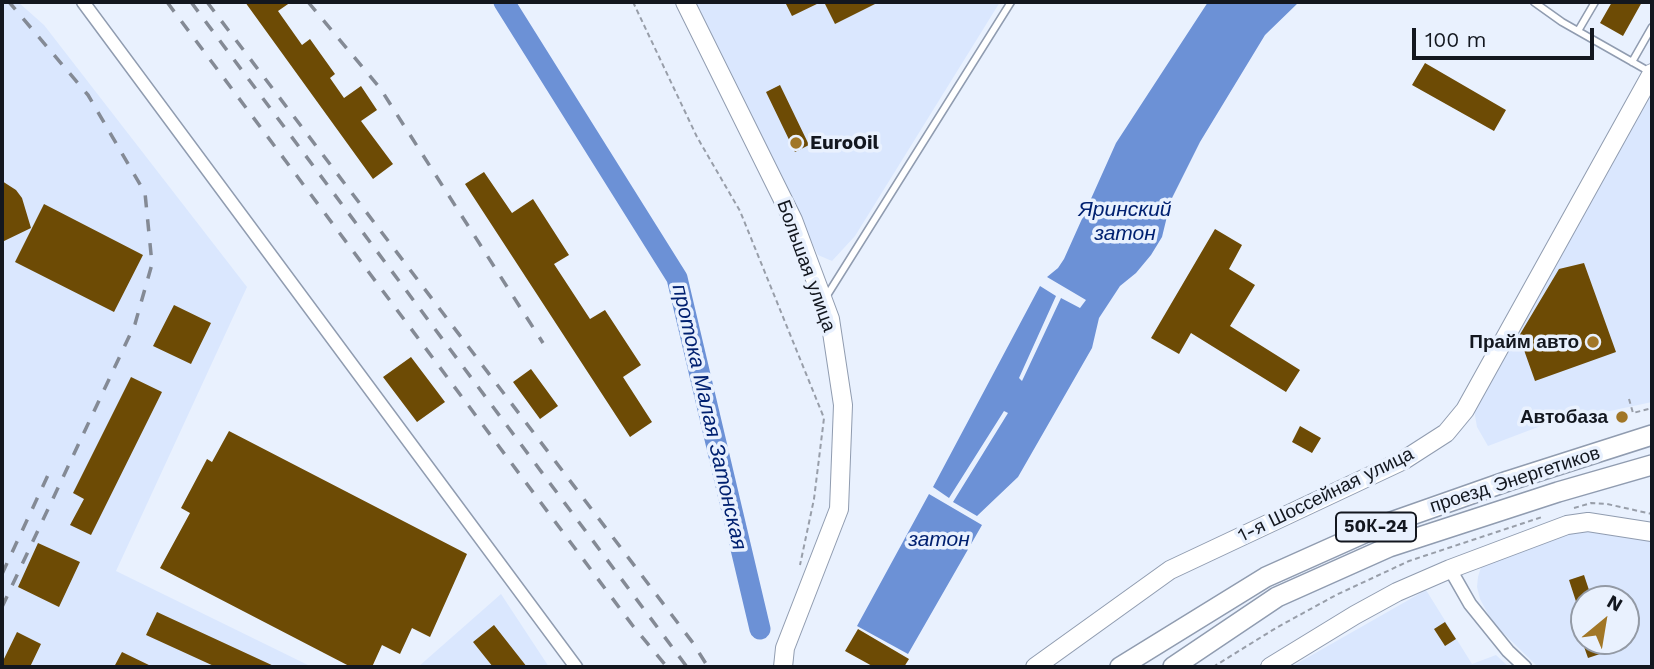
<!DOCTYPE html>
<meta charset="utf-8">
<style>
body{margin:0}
#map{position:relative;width:1654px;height:669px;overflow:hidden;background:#e9f1fe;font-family:"Work Sans",sans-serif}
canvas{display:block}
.frame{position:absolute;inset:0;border:4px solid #13171f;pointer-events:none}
.north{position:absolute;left:1570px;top:585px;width:70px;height:70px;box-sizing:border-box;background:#e9f1fe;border:2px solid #939aa5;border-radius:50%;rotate:30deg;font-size:19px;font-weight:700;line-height:28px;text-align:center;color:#13171f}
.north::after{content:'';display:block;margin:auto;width:24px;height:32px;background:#a17626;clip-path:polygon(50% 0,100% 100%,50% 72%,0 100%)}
.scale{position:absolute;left:1412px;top:28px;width:182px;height:32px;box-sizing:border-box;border:4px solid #13171f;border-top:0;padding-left:9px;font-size:21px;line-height:24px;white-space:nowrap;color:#13171f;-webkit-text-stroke:5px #e9f1fe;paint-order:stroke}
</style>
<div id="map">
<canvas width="1654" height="669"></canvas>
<div class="frame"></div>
<div class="north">N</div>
<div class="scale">100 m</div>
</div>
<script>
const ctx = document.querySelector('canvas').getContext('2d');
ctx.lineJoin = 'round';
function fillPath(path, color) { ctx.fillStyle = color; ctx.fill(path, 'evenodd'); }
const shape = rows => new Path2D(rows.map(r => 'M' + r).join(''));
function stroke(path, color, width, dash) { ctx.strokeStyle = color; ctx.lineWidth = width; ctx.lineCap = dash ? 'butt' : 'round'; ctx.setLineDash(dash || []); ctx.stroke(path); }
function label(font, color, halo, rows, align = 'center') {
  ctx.font = font + ' "Work Sans",sans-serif'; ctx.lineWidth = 7; ctx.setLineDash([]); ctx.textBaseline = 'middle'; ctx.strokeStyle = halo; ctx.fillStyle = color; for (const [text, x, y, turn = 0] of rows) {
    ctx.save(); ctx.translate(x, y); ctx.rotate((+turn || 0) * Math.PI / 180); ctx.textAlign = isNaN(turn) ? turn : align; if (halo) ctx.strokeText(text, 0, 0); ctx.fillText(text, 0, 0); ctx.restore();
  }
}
fillPath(shape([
 [2,2,18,2,44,25,247,287,116,571,312,667,2,667],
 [695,2,1000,2,855,236,832,261,818,255],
 [1652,88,1652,402,1610,411,1567,416,1488,446,1477,427,1473,404],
 [1588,530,1652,541,1652,667,1538,667,1493,623,1480,599,1477,587,1478,577,1481,567,1487,562,1574,531],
 [1584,599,1626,599,1626,641,1584,641],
 [1426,590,1472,664,1496,655,1509,667,1291,667],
 [501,594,549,667,418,667]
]), '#dae7fe');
fillPath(shape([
 [1208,2,1299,2,1265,35,1200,142,1171,200,1162,237,1151,255,1136,273,1120,286,1099,318,1092,348,1018,477,977,516,953,502,1008,413,1004,411,949,498,933,487,1040,286,1056,296,1019,378,1022,381,1061,298,1080,308,1086,300,1047,277,1058,268,1064,259,1116,143],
 [929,494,982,525,908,654,857,626]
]), '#6c91d6');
stroke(shape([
 [504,2,677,278,760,629]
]), '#6c91d6', 21);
fillPath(shape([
 [245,2,291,2,278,11,302,45,310,39,335,74,330,78,344,98,361,86,377,110,361,121,393,164,373,179],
 [785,2,821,2,792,16],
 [824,2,879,2,835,24],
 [1612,2,1642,2,1623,36,1600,23],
 [1425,63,1506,110,1494,131,1412,85],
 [780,85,809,145,795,152,766,92],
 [484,172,512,213,533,199,569,255,554,264,590,319,605,310,641,365,623,377,652,422,630,437,465,184],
 [2,181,16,190,22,198,31,228,2,242],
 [44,204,143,255,114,312,15,262],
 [1215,229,1242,245,1229,269,1255,285,1230,326,1300,370,1286,392,1191,333,1179,354,1151,338],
 [1584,263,1616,352,1535,381,1519,336,1559,269],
 [174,305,211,323,191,364,153,346],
 [411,357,445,402,417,422,383,377],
 [531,369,558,406,540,419,513,382],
 [131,377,162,392,91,535,70,525,84,499,73,493],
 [1300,426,1321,438,1312,453,1292,442],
 [229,431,467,554,430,637,412,628,400,654,382,645,372,667,351,667,160,568,190,513,181,508,207,459,212,462],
 [38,543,80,562,59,607,18,587],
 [1584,575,1592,599,1584,599,1584,620,1582,620,1569,580],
 [157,612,276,667,216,667,146,635],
 [1445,622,1456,639,1445,646,1434,629],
 [494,625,527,667,493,667,473,642],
 [858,629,909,659,904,667,874,667,845,651],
 [17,632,41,644,30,667,2,667,2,663],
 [1582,641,1606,641,1609,651,1588,658],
 [122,652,153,667,114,667]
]), '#6d4b05');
const service = shape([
 [1534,2,1562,22,1650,72],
 [1578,31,1595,2],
 [1632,62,1652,27],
 [826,297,1011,2]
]);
const minor = shape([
 [83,2,576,667],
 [1450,569,1470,604,1508,651,1525,667]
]);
const secondary = shape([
 [685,2,793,220,830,319,843,405,839,509,785,648,783,667],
 [1035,667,1170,570,1404,460,1446,433,1465,410,1652,73],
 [1270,667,1355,615,1397,592,1450,569,1567,525,1588,522,1652,532]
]);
const primary = shape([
 [1120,667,1266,577,1380,526,1508,481,1652,435],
 [1173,667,1277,597,1389,547,1558,492,1652,465]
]);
stroke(service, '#909cb0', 9);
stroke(minor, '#909cb0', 15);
stroke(secondary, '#909cb0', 20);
stroke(primary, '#909cb0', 22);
stroke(shape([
 [633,2,697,137,740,211,824,418,814,499,800,565],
 [1629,399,1633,413,1652,408],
 [1574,508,1591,503,1607,504,1652,514],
 [1213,667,1276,628,1336,595,1409,561,1542,517]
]), '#989ea9', 2, [5, 3.5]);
stroke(service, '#fff', 6);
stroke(minor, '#fff', 12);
stroke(secondary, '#fff', 18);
stroke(primary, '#fff', 19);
stroke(shape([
 [167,2,633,626,667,667],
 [191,2,687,667],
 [207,2,693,643,708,667],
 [308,2,380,88,543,343],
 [2,574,49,473],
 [2,607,135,324,152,264,145,193,88,95,9,2]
]), '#848a95', 3.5, [12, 12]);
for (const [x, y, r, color] of [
 [796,143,7,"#a17626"],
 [1593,342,7,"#a17626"],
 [1622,417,7,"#a17626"]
]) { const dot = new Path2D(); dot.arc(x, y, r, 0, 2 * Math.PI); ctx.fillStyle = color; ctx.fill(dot); stroke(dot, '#e9f1fe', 2.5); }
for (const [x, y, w] of [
 [1376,527,80]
]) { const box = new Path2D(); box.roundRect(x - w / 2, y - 14.5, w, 29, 5); ctx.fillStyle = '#e9f1fe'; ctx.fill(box); stroke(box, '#13171f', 2); }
label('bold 18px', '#13171f', null, [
 ["50К-24",1376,527]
]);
label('bold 19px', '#13171f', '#e9f1fe', [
 ["EuroOil",810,143,"left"],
 ["Прайм авто",1579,342],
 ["Автобаза",1608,417]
], 'right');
label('19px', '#13171f', '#e9f1fe', [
 ["Большая улица",806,266,70],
 ["проезд Энергетиков",1515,480,-18],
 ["1-я Шоссейная улица",1326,495,-26]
]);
label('italic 21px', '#002070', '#e9f1fe', [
 ["Яринский",1125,210],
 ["затон",1125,234],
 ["протока Малая Затонская",709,417,77],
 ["затон",939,540]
]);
</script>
